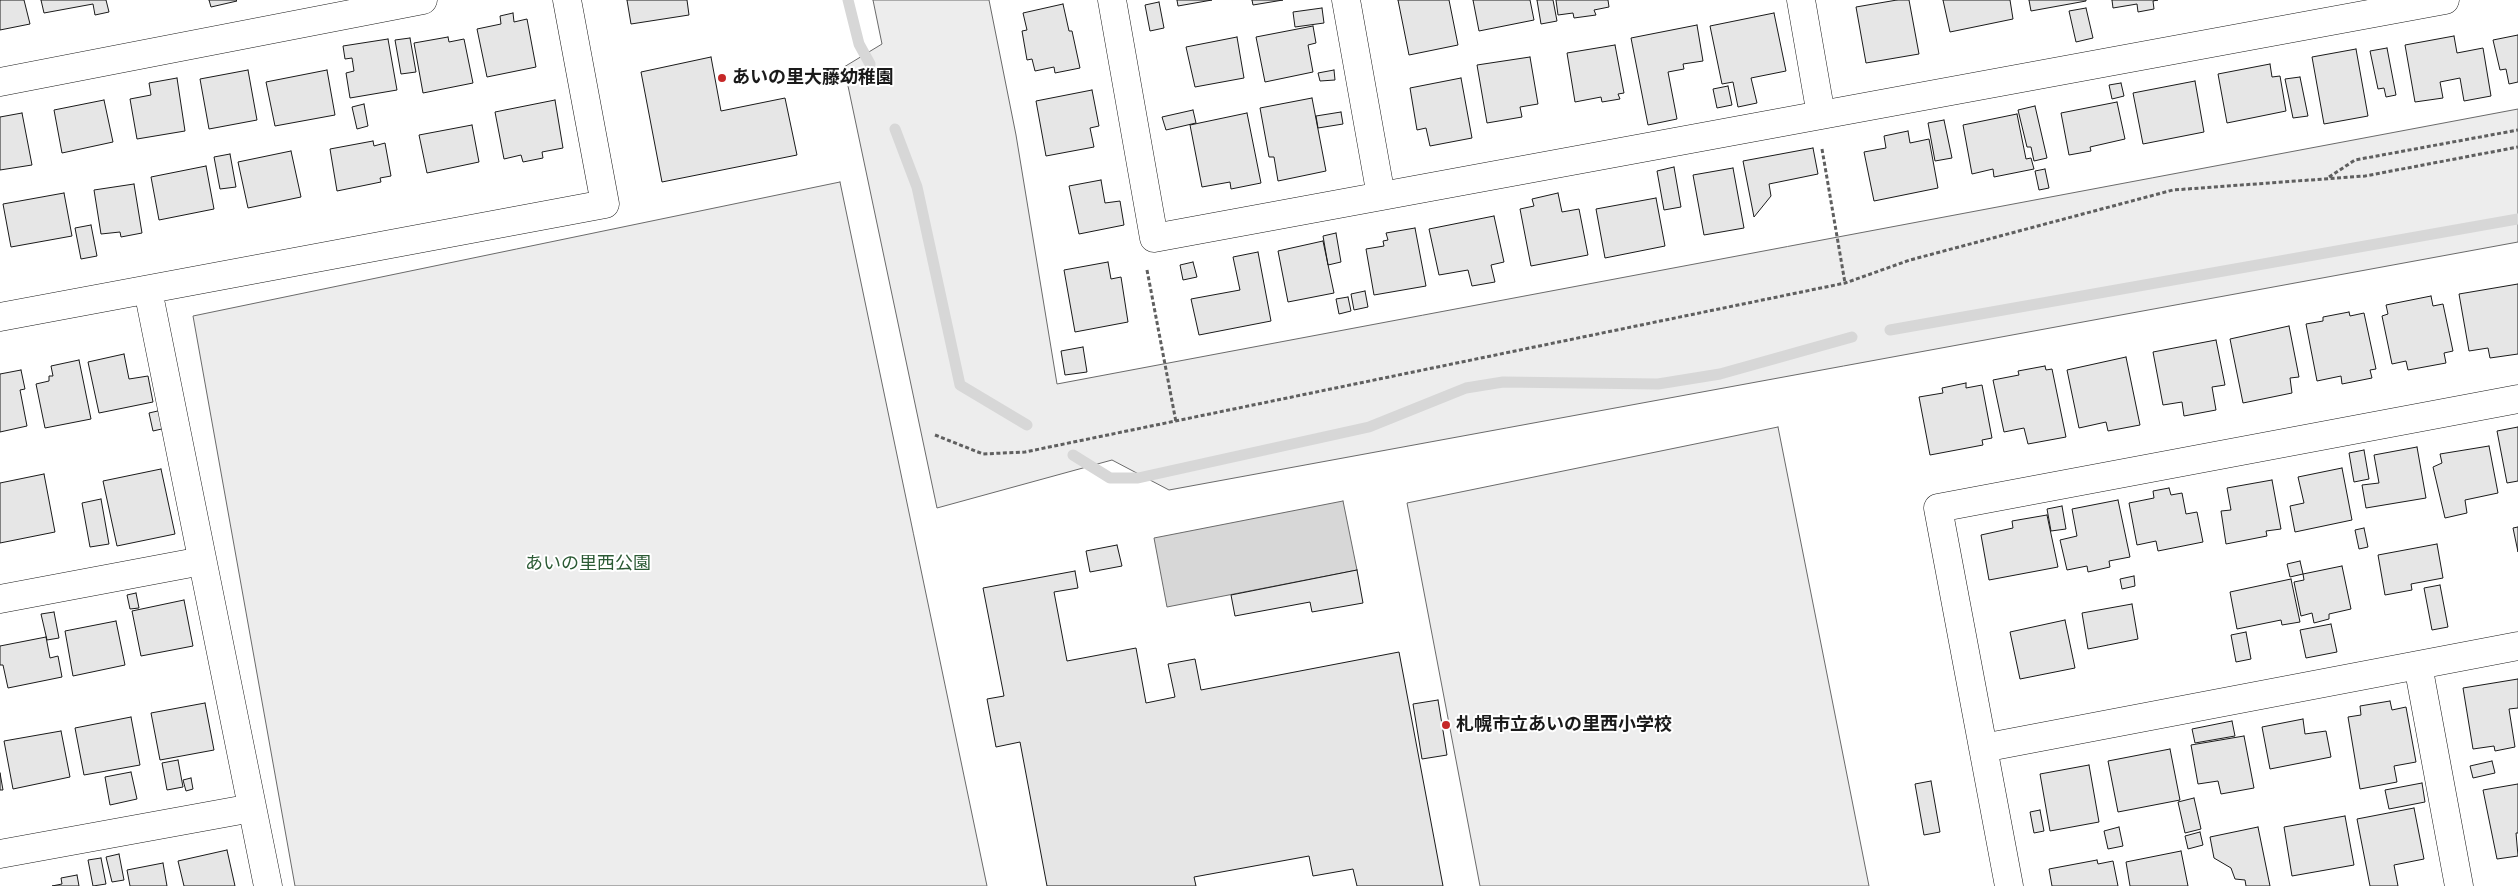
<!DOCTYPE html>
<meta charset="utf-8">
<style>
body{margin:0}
canvas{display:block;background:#fff}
</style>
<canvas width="2518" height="886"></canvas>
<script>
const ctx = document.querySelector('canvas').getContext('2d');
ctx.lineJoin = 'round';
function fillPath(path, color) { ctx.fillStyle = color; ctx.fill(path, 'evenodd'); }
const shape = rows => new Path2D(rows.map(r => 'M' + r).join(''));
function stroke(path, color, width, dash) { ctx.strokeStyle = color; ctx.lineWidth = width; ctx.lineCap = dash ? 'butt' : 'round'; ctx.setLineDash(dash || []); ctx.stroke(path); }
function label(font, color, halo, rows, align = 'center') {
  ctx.font = font + ' "Open Sans","Noto Sans JP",sans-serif'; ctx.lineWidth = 4; ctx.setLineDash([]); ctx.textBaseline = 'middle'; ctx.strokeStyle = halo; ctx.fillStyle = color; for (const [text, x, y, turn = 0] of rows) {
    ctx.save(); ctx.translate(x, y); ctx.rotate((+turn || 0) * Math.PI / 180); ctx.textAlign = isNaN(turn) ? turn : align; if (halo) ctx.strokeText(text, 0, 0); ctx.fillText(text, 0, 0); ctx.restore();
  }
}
const built = shape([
 [873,0,989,0,1016,135,1057,384,2518,109,2518,242,1169,490,1112,460,937,508,844,67,882,44,873,0],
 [840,182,987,886,295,886,193,316,840,182],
 [1778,427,1869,886,1480,886,1407,503,1778,427]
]);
fillPath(built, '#ededed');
stroke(built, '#6a6a6a', 1);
const water = shape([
 [1343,501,1357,570,1167,607,1154,538,1343,501]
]);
fillPath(water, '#d7d7d7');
stroke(water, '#6a6a6a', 1);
stroke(shape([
 [848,0,859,44,870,64],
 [895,129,917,187,960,385,1027,425],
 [1890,330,2518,219],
 [1073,455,1110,478,1138,478,1369,427,1466,388,1503,382,1658,384,1720,374,1852,337]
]), '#d7d7d7', 11);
const building = shape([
 [0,0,24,0,30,24,0,30,0,0],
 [41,0,106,0,109,12,95,15,93,4,44,13,41,0],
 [209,0,236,0,237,1,211,7,209,0],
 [627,0,687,0,689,15,631,24,627,0],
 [1177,0,1212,0,1178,6,1177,0],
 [1252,0,1283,0,1253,5,1252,0],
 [1398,0,1449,0,1458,45,1409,55,1398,0],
 [1473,0,1530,0,1534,20,1479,31,1473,0],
 [1537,0,1553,0,1557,21,1541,24,1537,0],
 [1556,0,1608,0,1609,7,1594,10,1596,15,1574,18,1573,13,1558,15,1556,0],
 [1897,0,1909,0,1919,54,1866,63,1856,7,1897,0],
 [1943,0,2010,0,2013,19,1950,32,1943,0],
 [2029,0,2086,0,2086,1,2031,11,2029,0],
 [2112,0,2158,0,2153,1,2154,9,2138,12,2137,4,2113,8,2112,0],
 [1159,2,1164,28,1150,31,1145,5,1159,2],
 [1063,4,1069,31,1072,31,1080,68,1055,73,1054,67,1035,71,1032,59,1027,60,1022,31,1027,30,1023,13,1063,4],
 [1322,8,1324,23,1295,27,1293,12,1322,8],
 [2086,8,2093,38,2076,42,2069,11,2086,8],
 [513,13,514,22,527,19,536,67,487,77,477,29,501,24,500,16,513,13],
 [1774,13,1786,71,1751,78,1757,103,1738,107,1733,82,1722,84,1710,26,1774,13],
 [1697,25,1703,61,1683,64,1684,69,1668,72,1677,119,1648,125,1631,38,1697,25],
 [1313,26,1316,43,1308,45,1313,72,1265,82,1256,37,1313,26],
 [2518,35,2518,82,2509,84,2506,69,2500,70,2493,40,2518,35],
 [2454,36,2457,53,2483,48,2491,96,2464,101,2460,78,2440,82,2443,98,2415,102,2405,45,2454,36],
 [448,37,449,42,464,39,473,83,423,93,414,43,448,37],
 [1237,37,1244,78,1195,87,1186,47,1237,37],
 [410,38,416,72,401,74,395,40,410,38],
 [388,39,397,90,350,98,346,73,354,71,352,58,345,59,343,46,388,39],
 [1615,45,1624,93,1618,94,1620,99,1602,102,1601,97,1575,102,1567,53,1615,45],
 [2387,48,2396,95,2386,97,2384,88,2378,89,2370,51,2387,48],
 [2356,49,2368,116,2324,124,2312,57,2356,49],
 [711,57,721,111,785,98,797,155,662,182,641,72,711,57],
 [1530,57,1538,104,1520,107,1522,117,1487,123,1477,65,1530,57],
 [2270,64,2272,77,2280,76,2286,111,2227,123,2218,74,2270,64],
 [248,70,257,120,209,129,200,79,248,70],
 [327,70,335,115,275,126,266,82,327,70],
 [1334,70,1335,80,1320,81,1318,73,1334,70],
 [2300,77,2308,116,2293,118,2285,79,2300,77],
 [177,78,185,131,137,139,130,99,151,95,149,83,177,78],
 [1461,78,1472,138,1430,146,1426,128,1417,130,1410,88,1461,78],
 [2195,81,2204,132,2143,144,2133,93,2195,81],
 [2121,83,2124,96,2112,99,2109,85,2121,83],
 [1728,86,1732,105,1717,108,1713,89,1728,86],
 [1092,90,1099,126,1090,128,1094,147,1046,156,1036,101,1092,90],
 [1312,98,1326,171,1278,181,1274,157,1269,157,1260,108,1312,98],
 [104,100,113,142,62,153,54,110,104,100],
 [555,100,563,148,542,152,543,158,523,162,521,155,504,159,495,112,555,100],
 [2117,102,2125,139,2090,147,2091,151,2069,155,2061,113,2117,102],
 [364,104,368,126,357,129,352,107,364,104],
 [2035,106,2047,158,2034,161,2031,147,2027,147,2018,110,2035,106],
 [1193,110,1196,123,1166,130,1162,117,1193,110],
 [1341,112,1343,124,1318,128,1316,116,1341,112],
 [22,113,32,165,0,170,0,117,22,113],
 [1247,113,1261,183,1231,189,1230,182,1202,187,1190,125,1247,113],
 [2017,114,2026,159,2031,158,2034,169,1994,177,1993,169,1972,174,1963,125,2017,114],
 [1944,120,1952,158,1935,161,1928,123,1944,120],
 [472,125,479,162,427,173,419,135,472,125],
 [1908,131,1910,143,1929,139,1938,188,1874,201,1864,152,1886,148,1884,136,1908,131],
 [373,141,374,146,385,143,391,176,380,178,381,182,337,191,330,149,373,141],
 [1813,148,1818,174,1769,184,1771,196,1754,217,1743,161,1813,148],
 [291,151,301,197,248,208,238,162,291,151],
 [230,154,236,187,220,189,214,157,230,154],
 [206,166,214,209,159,220,151,177,206,166],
 [1674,167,1681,207,1664,210,1657,171,1674,167],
 [1733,168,1744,228,1704,235,1693,175,1733,168],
 [2045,169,2049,188,2039,190,2035,171,2045,169],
 [1101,180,1105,203,1120,201,1124,225,1079,234,1069,186,1101,180],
 [134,184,142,233,121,237,120,232,101,234,94,190,134,184],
 [64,193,72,236,11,247,3,204,64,193],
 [1558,193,1562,212,1579,209,1588,255,1531,266,1520,209,1534,206,1532,199,1558,193],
 [1656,198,1665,246,1605,258,1596,209,1656,198],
 [1494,216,1504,262,1491,265,1495,282,1472,286,1468,270,1439,275,1429,229,1494,216],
 [91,225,97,256,81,259,75,228,91,225],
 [1415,228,1426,286,1374,295,1366,249,1384,246,1383,241,1388,240,1386,233,1415,228],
 [1336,233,1341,262,1328,265,1323,236,1336,233],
 [1323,241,1334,293,1288,302,1278,251,1323,241],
 [1258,252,1271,321,1199,335,1191,299,1240,290,1233,257,1258,252],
 [1108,262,1111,279,1121,277,1128,322,1075,332,1064,270,1108,262],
 [1193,262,1197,277,1183,280,1180,265,1193,262],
 [2518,284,2518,354,2490,358,2488,348,2469,351,2459,294,2518,284],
 [1365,291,1368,307,1354,310,1351,294,1365,291],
 [2431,296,2433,306,2443,304,2453,351,2444,353,2446,363,2408,370,2406,361,2392,364,2382,316,2388,314,2386,305,2431,296],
 [1348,297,1351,311,1339,314,1336,299,1348,297],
 [2349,312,2350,316,2364,313,2376,369,2370,370,2372,378,2342,384,2341,376,2317,381,2306,324,2323,321,2323,317,2349,312],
 [2289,326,2299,377,2290,378,2292,393,2243,403,2230,339,2289,326],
 [2216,340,2225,385,2212,387,2216,410,2184,416,2182,402,2163,405,2153,352,2216,340],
 [1083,347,1087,372,1065,375,1061,351,1083,347],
 [124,354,129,379,148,376,153,402,99,413,88,362,124,354],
 [2126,357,2140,425,2108,431,2106,422,2079,428,2067,370,2126,357],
 [79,360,91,419,45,428,36,384,49,381,49,376,53,376,51,366,79,360],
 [2045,366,2046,370,2052,369,2066,437,2028,444,2024,428,2004,432,1993,380,2019,375,2018,371,2045,366],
 [21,370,25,389,20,390,27,426,0,432,0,374,21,370],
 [1966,383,1966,388,1982,385,1992,438,1982,440,1983,445,1930,455,1919,397,1943,393,1942,388,1966,383],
 [162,410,166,428,153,431,149,413,162,410],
 [2518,427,2518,481,2507,483,2497,431,2518,427],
 [2489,446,2498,493,2465,500,2467,513,2445,518,2433,467,2442,463,2440,454,2489,446],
 [2417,447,2426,498,2366,508,2362,485,2379,483,2374,455,2417,447],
 [2364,450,2369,479,2354,482,2349,453,2364,450],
 [2342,468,2352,520,2295,532,2290,506,2304,503,2298,477,2342,468],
 [161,469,175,534,117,546,103,481,161,469],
 [44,474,55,532,0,543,0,483,44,474],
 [2272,480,2281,529,2266,531,2267,536,2226,544,2221,511,2231,510,2227,488,2272,480],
 [2169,488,2171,495,2182,493,2186,514,2197,512,2203,542,2158,551,2156,541,2137,545,2129,503,2154,498,2153,491,2169,488],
 [101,499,109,544,90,547,82,503,101,499],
 [2118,500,2130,557,2109,561,2110,567,2088,572,2087,566,2067,570,2060,540,2077,536,2072,509,2118,500],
 [2062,506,2066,529,2051,531,2047,509,2062,506],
 [2047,515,2058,567,1989,580,1981,535,2013,528,2012,521,2047,515],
 [2518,527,2518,552,2513,528,2518,527],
 [2364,528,2368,547,2359,549,2355,530,2364,528],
 [2437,544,2443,578,2411,584,2412,590,2385,595,2378,555,2437,544],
 [1117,545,1122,566,1090,572,1086,551,1117,545],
 [2300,561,2303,574,2290,577,2287,564,2300,561],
 [2342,566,2351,609,2329,614,2329,619,2314,623,2312,613,2301,616,2294,582,2304,580,2303,574,2342,566],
 [1357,570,1363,603,1312,612,1310,602,1235,616,1231,595,1357,570],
 [1075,571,1078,588,1054,592,1067,661,1136,648,1146,703,1175,697,1168,664,1195,659,1201,690,1399,652,1443,886,1357,886,1353,869,1313,876,1309,856,1194,877,1196,886,1047,886,1020,742,996,747,987,699,1004,696,983,588,1075,571],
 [2134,576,2135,586,2122,589,2120,579,2134,576],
 [2291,579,2300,622,2282,625,2281,620,2237,629,2230,592,2291,579],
 [2440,585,2448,627,2432,630,2424,588,2440,585],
 [136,593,139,608,130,609,127,595,136,593],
 [184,600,193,646,141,656,132,611,184,600],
 [2132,604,2138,639,2088,649,2082,613,2132,604],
 [54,612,59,638,47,640,41,614,54,612],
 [2065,620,2075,668,2020,679,2010,632,2065,620],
 [116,621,125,665,73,676,65,631,116,621],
 [2331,624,2337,652,2306,658,2300,630,2331,624],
 [2246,632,2251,659,2236,662,2231,635,2246,632],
 [46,637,50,658,58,656,62,677,8,688,3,665,0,665,0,646,46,637],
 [2518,679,2518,708,2509,709,2515,747,2495,751,2494,746,2473,749,2463,688,2518,679],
 [1438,700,1447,755,1422,759,1413,704,1438,700],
 [2390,701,2392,710,2406,707,2416,762,2394,766,2397,782,2360,789,2348,717,2361,715,2360,706,2390,701],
 [205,703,214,750,160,760,151,713,205,703],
 [131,717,140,765,84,775,75,728,131,717],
 [2303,719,2305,734,2326,731,2331,757,2270,769,2262,727,2303,719],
 [2232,721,2235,736,2195,743,2192,729,2232,721],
 [61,731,70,777,13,789,4,741,61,731],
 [2244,736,2254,788,2221,794,2218,781,2198,784,2191,745,2244,736],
 [2170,749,2180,800,2118,812,2108,761,2170,749],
 [178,760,183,787,167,790,162,763,178,760],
 [2492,761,2495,773,2473,778,2470,766,2492,761],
 [2089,765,2099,822,2050,831,2040,774,2089,765],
 [131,772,137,799,110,805,105,777,131,772],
 [0,773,3,790,0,790,0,773],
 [191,778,193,789,186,791,183,780,191,778],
 [1931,781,1940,832,1924,835,1915,784,1931,781],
 [2422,783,2425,802,2389,809,2385,790,2422,783],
 [2518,784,2518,833,2516,833,2518,856,2497,859,2483,790,2518,784],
 [2194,798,2201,829,2185,833,2178,802,2194,798],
 [2414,808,2424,859,2394,865,2398,886,2370,886,2357,819,2414,808],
 [2040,810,2044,831,2034,833,2030,812,2040,810],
 [2345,816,2354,865,2292,876,2284,827,2345,816],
 [2119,827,2123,846,2108,849,2104,831,2119,827],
 [2258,827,2270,886,2246,886,2245,880,2235,879,2231,868,2214,858,2210,837,2258,827],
 [2200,832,2203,845,2188,849,2185,836,2200,832],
 [227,850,235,886,184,886,178,861,227,850],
 [2181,851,2188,886,2130,886,2126,862,2181,851],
 [119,854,124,880,112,882,106,857,119,854],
 [101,858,106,884,93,886,88,860,101,858],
 [2097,860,2098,864,2113,861,2118,886,2052,886,2049,869,2097,860],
 [163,863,167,886,130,886,127,870,163,863],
 [77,875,79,886,52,886,62,884,61,878,77,875]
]);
fillPath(building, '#e6e6e6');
stroke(building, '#1a1a1a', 1);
const minor = shape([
 [1112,0,1154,238,2445,0],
 [1346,0,1381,196],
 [1801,0,1821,115],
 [0,82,423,0],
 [148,290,268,886],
 [0,317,605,204,567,0],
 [0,599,202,561],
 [2418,665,2459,886],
 [1983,748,2518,646],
 [0,854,252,808],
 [2009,886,1938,508,2518,399]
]);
stroke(minor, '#1a1a1a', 29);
stroke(shape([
 [1822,149,1845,283],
 [2329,177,2355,160,2518,130],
 [1147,270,1176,422],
 [935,435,983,454,1025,452,1845,283,1910,260,2173,190,2365,176,2518,147]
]), '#5f5f5f', 3, [4, 2.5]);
stroke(minor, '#fff', 28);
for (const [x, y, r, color] of [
 [722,78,5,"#c62828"],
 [1446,725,5,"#c62828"]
]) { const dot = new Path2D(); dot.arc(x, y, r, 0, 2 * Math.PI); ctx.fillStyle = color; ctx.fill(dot); stroke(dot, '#fff', 2); }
label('bold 18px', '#1a1a1a', '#fff', [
 ["あいの里大藤幼稚園",732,78],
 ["札幌市立あいの里西小学校",1456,725]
], 'left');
label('18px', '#2b5a34', '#fff', [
 ["あいの里西公園",588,564]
]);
</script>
